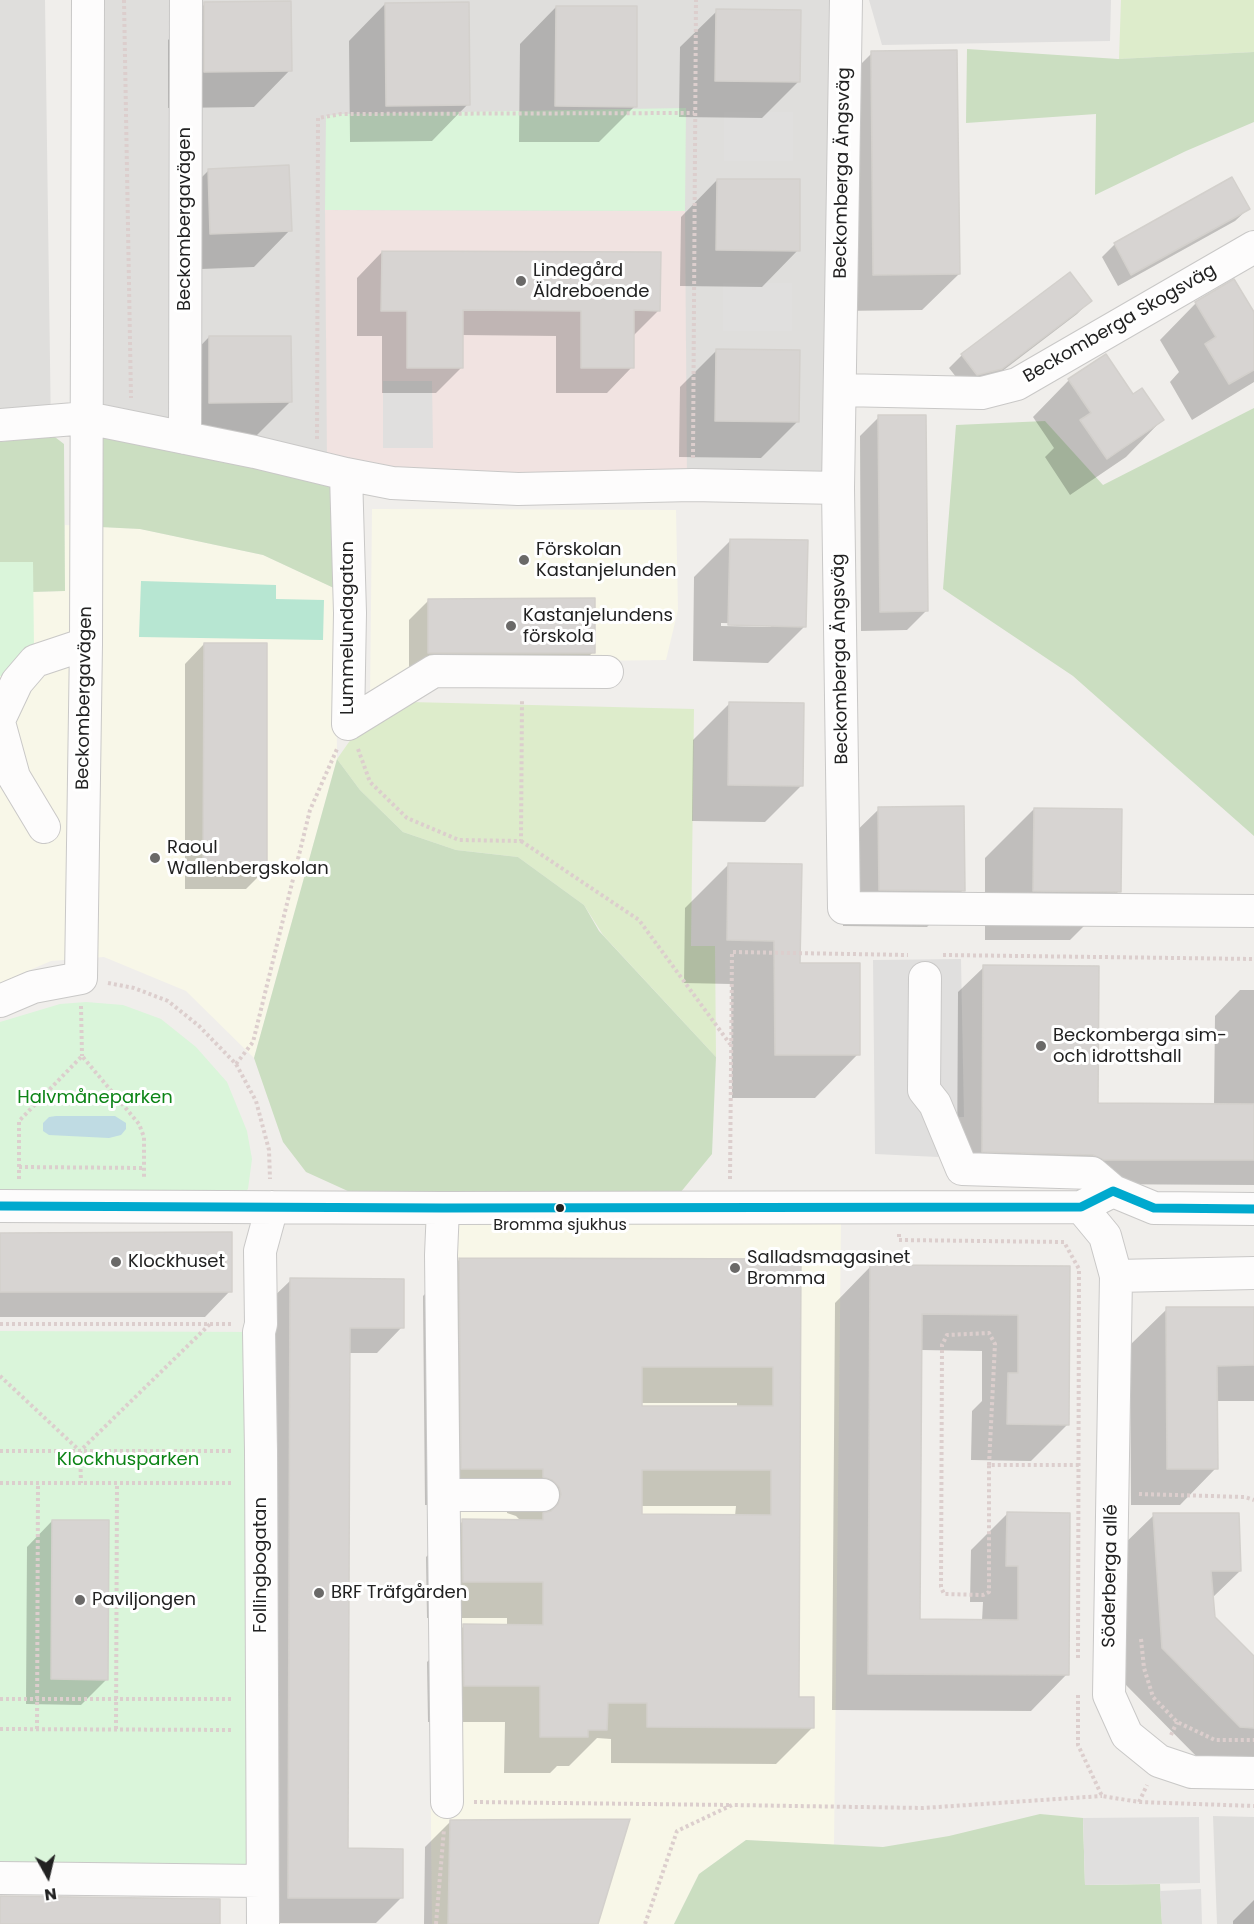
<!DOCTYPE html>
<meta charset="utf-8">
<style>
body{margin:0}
#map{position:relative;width:1254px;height:1924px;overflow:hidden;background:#f0eeeb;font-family:Poppins,sans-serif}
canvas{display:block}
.north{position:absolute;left:18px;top:1846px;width:60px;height:60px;-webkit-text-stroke:4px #fff;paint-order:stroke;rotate:172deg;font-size:16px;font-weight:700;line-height:24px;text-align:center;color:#222}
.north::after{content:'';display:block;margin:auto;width:21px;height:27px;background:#222;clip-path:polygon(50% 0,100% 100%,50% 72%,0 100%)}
</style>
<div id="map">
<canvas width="1254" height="1924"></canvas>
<div class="north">N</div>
</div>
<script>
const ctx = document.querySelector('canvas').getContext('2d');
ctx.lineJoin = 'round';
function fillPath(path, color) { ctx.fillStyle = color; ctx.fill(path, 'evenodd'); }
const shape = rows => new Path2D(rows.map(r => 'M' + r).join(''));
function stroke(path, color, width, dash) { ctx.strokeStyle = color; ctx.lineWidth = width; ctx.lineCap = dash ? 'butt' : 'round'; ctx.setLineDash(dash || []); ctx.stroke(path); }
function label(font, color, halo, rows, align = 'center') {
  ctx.font = font + ' Poppins,sans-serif'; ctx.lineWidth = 6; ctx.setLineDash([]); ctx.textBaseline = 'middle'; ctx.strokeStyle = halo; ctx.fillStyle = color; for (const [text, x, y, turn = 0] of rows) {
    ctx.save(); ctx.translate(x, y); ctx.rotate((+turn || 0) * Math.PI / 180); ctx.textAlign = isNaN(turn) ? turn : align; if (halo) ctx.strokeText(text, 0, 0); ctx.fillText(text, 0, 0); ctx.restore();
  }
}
fillPath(shape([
 [0,0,45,0,51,434,0,442],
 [98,0,835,0,828,469,815,479,391,474,99,407],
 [1213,1816,1254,1817,1254,1924,1217,1924]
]), '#dfdedc');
fillPath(shape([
 [325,210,685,211,687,478,391,474,327,459]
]), '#f1e3e1');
fillPath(shape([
 [372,509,676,510,678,610,666,660,424,663,370,701],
 [65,525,140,529,263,555,336,589,337,759,254,1058,186,991,104,957,51,961,0,983,0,593,64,591],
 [425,1223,841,1224,834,1845,746,1840,699,1874,674,1924,432,1924]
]), '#f8f7e8');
fillPath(shape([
 [1121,0,1254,0,1254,52,1119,59],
 [410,702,694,709,691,946,715,946,716,1057,603,935,584,905,518,857,456,850,403,832,360,790,337,759,361,725]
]), '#ddeccb');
fillPath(shape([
 [967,49,1118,59,1254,52,1254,122,1186,151,1095,195,1096,114,966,123],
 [1254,408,1254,836,1073,676,943,589,956,425,1045,421,1103,485],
 [113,432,336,484,336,589,263,555,140,529,100,527,98,439],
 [51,434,64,444,65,591,0,593,0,442],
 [337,759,360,790,403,832,456,850,518,857,584,905,599,931,716,1057,712,1154,680,1193,350,1192,306,1172,283,1142,254,1058],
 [1040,1814,1083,1818,1085,1885,1160,1884,1162,1924,674,1924,699,1874,746,1840,883,1847,949,1836]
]), '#cbdec1');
fillPath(shape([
 [686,108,685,211,325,210,326,116,341,114],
 [0,562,33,562,34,648,4,677,0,676],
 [86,1002,123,1005,161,1019,196,1047,227,1082,247,1131,252,1159,248,1189,240,1197,0,1192,0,1022,60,1004],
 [0,1331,259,1332,248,1885,0,1887]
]), '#daf5da');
fillPath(shape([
 [141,581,276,585,276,599,324,600,323,640,139,637]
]), '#b7e6d2');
fillPath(shape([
 [869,0,1111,0,1110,41,882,45],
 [724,112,793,112,793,161,724,161],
 [723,283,792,283,792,331,723,331],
 [383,381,432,381,433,448,383,448],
 [961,959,964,1117,937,1118,938,1157,875,1154,873,960],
 [1199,1817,1200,1883,1085,1885,1083,1818],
 [1201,1889,1202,1924,1162,1924,1160,1891]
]), '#e0dfde');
fillPath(shape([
 [56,1116,115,1116,126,1123,126,1129,121,1135,109,1138,49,1135,43,1131,43,1123,49,1117]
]), '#bfdbe3');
fillPath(shape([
 [205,4,290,70,254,107,168,108,168,40],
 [385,4,468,104,432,141,350,142,349,41],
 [556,7,635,106,599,142,519,142,520,44],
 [717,11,798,82,762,118,679,117,680,47],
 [872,53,959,274,922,310,837,311,836,89],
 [209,170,290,230,254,267,174,270,172,207],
 [717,180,798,250,762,287,680,286,681,217],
 [1248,209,1235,221,1118,286,1102,257,1115,244],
 [382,252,659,310,633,336,632,367,607,393,556,393,556,336,461,335,461,368,436,393,382,393,382,336,357,336,357,278],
 [1090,301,1077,314,988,382,964,387,949,368,962,355],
 [1196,303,1254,315,1254,382,1192,420,1170,382,1179,372,1160,340],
 [209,337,290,402,254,438,173,438,173,374],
 [716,351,798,421,761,458,679,457,680,387],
 [1069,380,1133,396,1162,420,1126,457,1070,495,1045,457,1054,448,1033,417],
 [879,417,926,611,907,630,861,631,860,436],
 [731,540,805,626,768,663,693,661,694,577],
 [721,623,771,624,771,627,721,626],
 [428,601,593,652,574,672,409,672,409,620],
 [204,644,265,870,246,889,185,889,185,664],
 [729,704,801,786,765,822,692,821,693,740],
 [879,809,963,890,927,927,843,926,842,845],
 [1034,809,1119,891,1070,940,985,940,985,858],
 [729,864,858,1054,815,1098,732,1098,731,984,684,983,685,908],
 [984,967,1097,1105,1214,1105,1215,1016,1240,990,1254,990,1254,1185,1078,1184,957,1177,958,992],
 [0,1234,230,1291,205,1317,0,1317],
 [460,1259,800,1261,797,1698,813,1727,776,1764,611,1763,611,1739,597,1738,569,1766,557,1766,550,1773,504,1773,505,1722,428,1722,427,1662,464,1626,507,1626,507,1618,427,1618,426,1557,463,1521,521,1521,516,1516,507,1513,507,1505,425,1505,423,1296],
 [640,1403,737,1403,737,1407,640,1407],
 [640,1506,736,1506,735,1516,640,1516],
 [871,1266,1069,1267,1068,1424,1031,1461,971,1460,972,1411,982,1401,982,1351,921,1350,919,1621,982,1621,983,1602,970,1602,971,1550,1007,1514,1067,1674,1031,1711,832,1710,835,1303],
 [291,1280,402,1327,377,1353,348,1353,346,1850,402,1897,376,1923,263,1923,265,1305],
 [1254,1308,1254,1401,1216,1401,1216,1468,1180,1505,1131,1505,1130,1345,1167,1309],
 [1154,1515,1240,1571,1212,1598,1214,1618,1254,1658,1254,1764,1203,1763,1126,1685,1117,1551],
 [52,1521,107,1679,81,1705,26,1704,27,1547],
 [451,1821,597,1924,424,1924,425,1847],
 [1254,1900,1254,1924,1233,1924,1233,1921]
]), '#0003');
const building = shape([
 [291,1,292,71,204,72,204,2,291,1],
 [469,2,470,105,386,106,385,3,469,2],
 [556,6,637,6,637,107,555,106,556,6],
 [716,9,801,10,800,82,715,81,716,9],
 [957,50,960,274,873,275,871,51,957,50],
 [289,165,292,231,210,234,208,169,289,165],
 [1232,177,1250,209,1131,275,1114,243,1232,177],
 [717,179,800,179,800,251,716,250,717,179],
 [382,251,661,252,660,311,634,310,634,368,581,368,581,311,463,310,463,368,407,368,407,311,381,311,382,251],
 [1070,272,1092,301,1002,369,977,375,961,354,1070,272],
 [1234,279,1254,312,1254,370,1229,384,1205,344,1216,337,1195,302,1234,279],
 [209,336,291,336,292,402,209,403,209,336],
 [716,349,800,350,799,422,715,421,716,349],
 [1106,354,1133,394,1142,388,1164,420,1107,459,1080,420,1091,413,1068,379,1106,354],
 [878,415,926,415,928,611,880,612,878,415],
 [730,539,808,540,806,627,728,625,730,539],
 [595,598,595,653,428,653,428,599,595,598],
 [204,643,267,643,267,870,203,870,204,643],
 [729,702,804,703,803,786,728,785,729,702],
 [964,806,965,891,879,890,878,807,964,806],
 [1034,808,1122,809,1121,892,1033,891,1034,808],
 [728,863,802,864,800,963,860,963,860,1055,775,1055,774,941,727,940,728,863],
 [983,965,1099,966,1098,1103,1254,1104,1254,1160,1104,1160,1093,1155,982,1152,983,965],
 [232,1232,232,1292,0,1292,0,1233,232,1232],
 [459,1258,801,1259,799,1697,814,1697,814,1728,647,1727,647,1703,608,1703,607,1730,588,1730,588,1737,540,1737,540,1686,464,1686,463,1624,543,1625,543,1582,463,1582,462,1519,543,1520,543,1513,551,1511,558,1504,561,1494,559,1487,552,1480,543,1477,543,1469,461,1469,459,1258],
 [642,1367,773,1367,773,1406,642,1406,642,1367],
 [642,1470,771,1470,771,1515,642,1514,642,1470],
 [870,1265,1070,1266,1069,1425,1007,1424,1008,1373,1018,1373,1018,1315,922,1314,920,1619,1018,1620,1018,1566,1006,1566,1007,1512,1070,1513,1069,1675,868,1674,870,1265],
 [290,1278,404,1279,404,1328,350,1328,348,1848,403,1849,403,1898,288,1898,290,1278],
 [1166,1307,1254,1307,1254,1365,1217,1366,1218,1469,1167,1469,1166,1307],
 [1153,1513,1239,1513,1241,1571,1211,1571,1215,1617,1254,1656,1254,1728,1240,1727,1162,1648,1153,1513],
 [52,1520,109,1520,108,1680,51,1679,52,1520],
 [630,1819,598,1924,448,1924,450,1820,630,1819],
 [0,1896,220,1899,220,1924,0,1924,0,1896]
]);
fillPath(building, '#d7d4d2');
stroke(building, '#d3d0cc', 1.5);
const minor = shape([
 [846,0,838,488,844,908,1254,911],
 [840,390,982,393,1017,384,1254,247],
 [0,425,87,418,255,452,346,474,392,483,518,489,692,485,838,488],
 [185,438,186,0],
 [346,474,350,613,348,724],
 [0,718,17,682,35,661,86,644],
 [348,724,434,671,607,672],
 [0,726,14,777,44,827],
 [925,978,924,1090,935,1104,962,1169,1092,1173,1113,1191],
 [0,1001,33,987,81,978,86,644,88,0],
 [0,1206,443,1208,1081,1207,1113,1191,1154,1208,1254,1209],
 [1081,1207,1105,1236,1116,1276,1109,1695,1127,1735,1159,1761,1192,1772,1254,1773],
 [443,1208,441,1255,447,1802],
 [1116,1276,1254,1273],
 [444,1495,543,1495],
 [0,1878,261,1881],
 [263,1924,261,1451,259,1332,261,1324,260,1251,272,1207]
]);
stroke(minor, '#c9c8c7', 34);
stroke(shape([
 [124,0,131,398],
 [317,439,318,118,341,114,694,113],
 [693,458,696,0],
 [358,749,370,782,407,818,459,840,521,841,522,699],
 [521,841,639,920,730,1044],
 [943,955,1254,959],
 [108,983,134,988,168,1001,199,1026,236,1064,256,1101,269,1150,270,1179],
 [81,1006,82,1056],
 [236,1064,253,1042,310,810,337,749],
 [19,1167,144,1168],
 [19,1179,19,1121,82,1056,139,1124,144,1137,144,1179],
 [730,1179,732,952,908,955],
 [899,1234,899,1240,1064,1242,1079,1269,1078,1660],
 [0,1324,233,1324],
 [0,1376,80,1451,210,1324],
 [0,1451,233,1451],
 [80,1451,81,1483],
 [989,1465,995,1344,989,1333,947,1335,942,1345,941,1587,944,1594,983,1595,989,1592,989,1465,1079,1465],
 [0,1483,233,1483],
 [1139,1494,1245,1497,1254,1500],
 [1141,1639,1144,1668,1153,1697,1177,1722,1215,1740,1254,1740],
 [1078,1695,1078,1745,1102,1796,1139,1802,1254,1806],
 [0,1699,234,1699],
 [0,1729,234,1730],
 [37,1729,38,1483],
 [116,1729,117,1483],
 [1171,1735,1177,1722],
 [474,1802,731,1805],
 [1139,1802,1147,1785],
 [436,1924,444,1829],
 [645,1924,677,1831,732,1805,923,1808,1102,1796]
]), '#dccecd', 4, [3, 3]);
stroke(minor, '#fdfcfc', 32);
stroke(shape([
 [0,1206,443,1208,1081,1207,1113,1191,1154,1208,1254,1209]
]), '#00a9ce', 9);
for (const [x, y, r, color] of [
 [521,281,6,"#6a6968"],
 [524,560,6,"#6a6968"],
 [511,626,6,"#6a6968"],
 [155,858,6,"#6a6968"],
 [1041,1046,6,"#6a6968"],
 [560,1208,5,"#222"],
 [116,1262,6,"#6a6968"],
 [735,1268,6,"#6a6968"],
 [319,1593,6,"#6a6968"],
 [80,1600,6,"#6a6968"]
]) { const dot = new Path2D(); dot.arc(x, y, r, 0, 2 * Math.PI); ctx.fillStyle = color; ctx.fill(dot); stroke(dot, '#fff', 2); }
label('16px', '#222', '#fff', [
 ["Bromma sjukhus",560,1226]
]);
label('18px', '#222', '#fff', [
 ["Beckomberga Ängsväg",843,173,-89],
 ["Beckombergavägen",185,219,-90],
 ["Beckomberga Skogsväg",1120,324,-30],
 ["Lummelundagatan",348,628,-90],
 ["Beckomberga Ängsväg",841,659,-91],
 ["Beckombergavägen",85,698,-89],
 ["Follingbogatan",261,1565,-90],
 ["Söderberga allé",1111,1576,-89]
]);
label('18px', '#222', '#fff', [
 ["Lindegård",533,271],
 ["Äldreboende",533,292],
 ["Förskolan",536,550],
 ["Kastanjelunden",536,571],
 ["Kastanjelundens",523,616],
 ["förskola",523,637],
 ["Raoul",167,848],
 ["Wallenbergskolan",167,869],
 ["Beckomberga sim-",1053,1036],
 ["och idrottshall",1053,1057],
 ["Salladsmagasinet",747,1258],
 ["Bromma",747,1279],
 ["Klockhuset",128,1262],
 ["BRF Träfgården",331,1593],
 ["Paviljongen",92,1600]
], 'left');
label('18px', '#0c8416', '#fff', [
 ["Halvmåneparken",95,1098],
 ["Klockhusparken",128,1460]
]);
</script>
